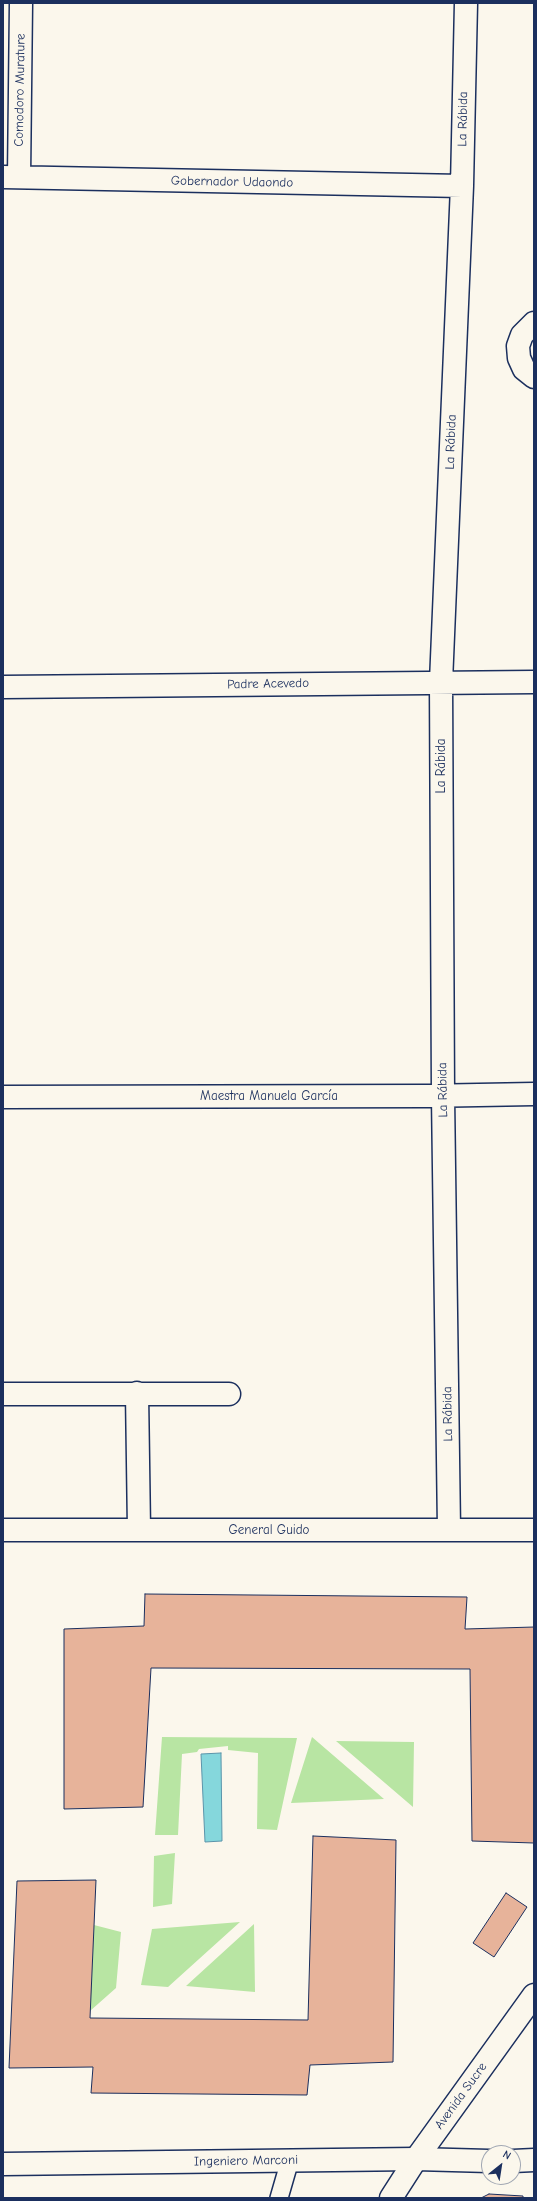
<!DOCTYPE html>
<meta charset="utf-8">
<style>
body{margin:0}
#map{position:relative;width:537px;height:2201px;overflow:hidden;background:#fbf7ec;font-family:"Comic Neue",sans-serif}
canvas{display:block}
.frame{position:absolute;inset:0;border:4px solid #1b2f5e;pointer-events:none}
.north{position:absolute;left:481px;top:2145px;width:40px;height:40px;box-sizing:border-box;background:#fbf7ec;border:1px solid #a1a7b3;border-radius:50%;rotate:30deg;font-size:11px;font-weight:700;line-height:16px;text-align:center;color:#1b2f5e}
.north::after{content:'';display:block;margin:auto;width:14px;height:18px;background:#1b2f5e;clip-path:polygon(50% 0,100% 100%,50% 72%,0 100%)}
</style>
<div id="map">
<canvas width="537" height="2201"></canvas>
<div class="frame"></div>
<div class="north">N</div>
</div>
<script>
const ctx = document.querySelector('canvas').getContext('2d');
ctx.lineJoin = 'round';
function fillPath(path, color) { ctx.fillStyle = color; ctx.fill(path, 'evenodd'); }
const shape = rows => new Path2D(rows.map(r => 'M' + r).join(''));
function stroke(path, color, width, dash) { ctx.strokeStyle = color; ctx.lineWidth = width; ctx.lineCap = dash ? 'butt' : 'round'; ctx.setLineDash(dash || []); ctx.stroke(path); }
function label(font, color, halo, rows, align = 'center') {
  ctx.font = font + ' "Comic Neue",sans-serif'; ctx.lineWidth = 3; ctx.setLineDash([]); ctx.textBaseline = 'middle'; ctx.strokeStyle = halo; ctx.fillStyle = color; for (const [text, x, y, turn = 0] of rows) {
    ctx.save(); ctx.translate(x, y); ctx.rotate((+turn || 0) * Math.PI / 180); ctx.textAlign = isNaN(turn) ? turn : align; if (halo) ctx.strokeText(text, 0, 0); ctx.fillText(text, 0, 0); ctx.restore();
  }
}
fillPath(shape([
 [162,1737,297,1738,277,1830,257,1829,258,1753,228,1750,228,1746,199,1749,197,1752,182,1754,178,1835,155,1835],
 [312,1737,384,1799,291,1803],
 [336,1741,414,1742,413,1807],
 [175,1853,172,1904,153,1907,154,1856],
 [240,1922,168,1987,141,1985,152,1929],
 [254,1924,255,1992,186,1986],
 [94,1925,121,1932,116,1988,90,2011]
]), '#b8e5a3');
const water = shape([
 [221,1753,222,1841,205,1842,201,1754,221,1753]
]);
fillPath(water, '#85d7dc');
stroke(water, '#5b94aa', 1);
const building = shape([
 [145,1594,467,1597,465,1629,534,1627,534,1843,472,1841,470,1669,151,1668,143,1807,64,1809,64,1629,144,1626,145,1594],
 [313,1836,396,1840,393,2062,310,2065,307,2095,91,2093,93,2067,9,2068,17,1881,96,1880,90,2018,308,2020,313,1836],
 [506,1893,527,1907,494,1957,473,1943,506,1893],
 [489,2194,523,2196,523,2198,481,2198,489,2194]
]);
fillPath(building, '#e7b39a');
stroke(building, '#1b2f5e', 1);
const lane = shape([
 [279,2198,290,2160]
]);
const street = shape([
 [3,177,462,186],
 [19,177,21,3],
 [534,323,522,335,518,346,519,358,524,369,534,377],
 [3,687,534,682],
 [3,1097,423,1096,534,1094],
 [137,1393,139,1530],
 [3,1394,229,1394],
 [3,1530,534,1530],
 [449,1530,443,1096,441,682,462,186,466,3],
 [513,2161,534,2160],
 [3,2164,416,2159,489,2161]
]);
const secondary = shape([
 [391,2198,416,2159,534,1995]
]);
stroke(lane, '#1b2f5e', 20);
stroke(street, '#1b2f5e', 25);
stroke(secondary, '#1b2f5e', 25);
stroke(lane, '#fbf7ec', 17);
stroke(street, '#fbf7ec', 22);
stroke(secondary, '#fbf7ec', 22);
label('13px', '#1b2f5e', '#fbf7ec', [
 ["Comodoro Murature",20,90,-89],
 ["La Rábida",463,119,-89],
 ["Gobernador Udaondo",232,182,1],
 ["La Rábida",451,442,-88],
 ["Padre Acevedo",268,684,-1],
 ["La Rábida",441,766,-90],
 ["La Rábida",443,1090,-91],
 ["Maestra Manuela García",269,1096],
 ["La Rábida",448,1414,-91],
 ["General Guido",269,1530],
 ["Avenida Sucre",461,2096,-54],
 ["Ingeniero Marconi",246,2161,-1]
]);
</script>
